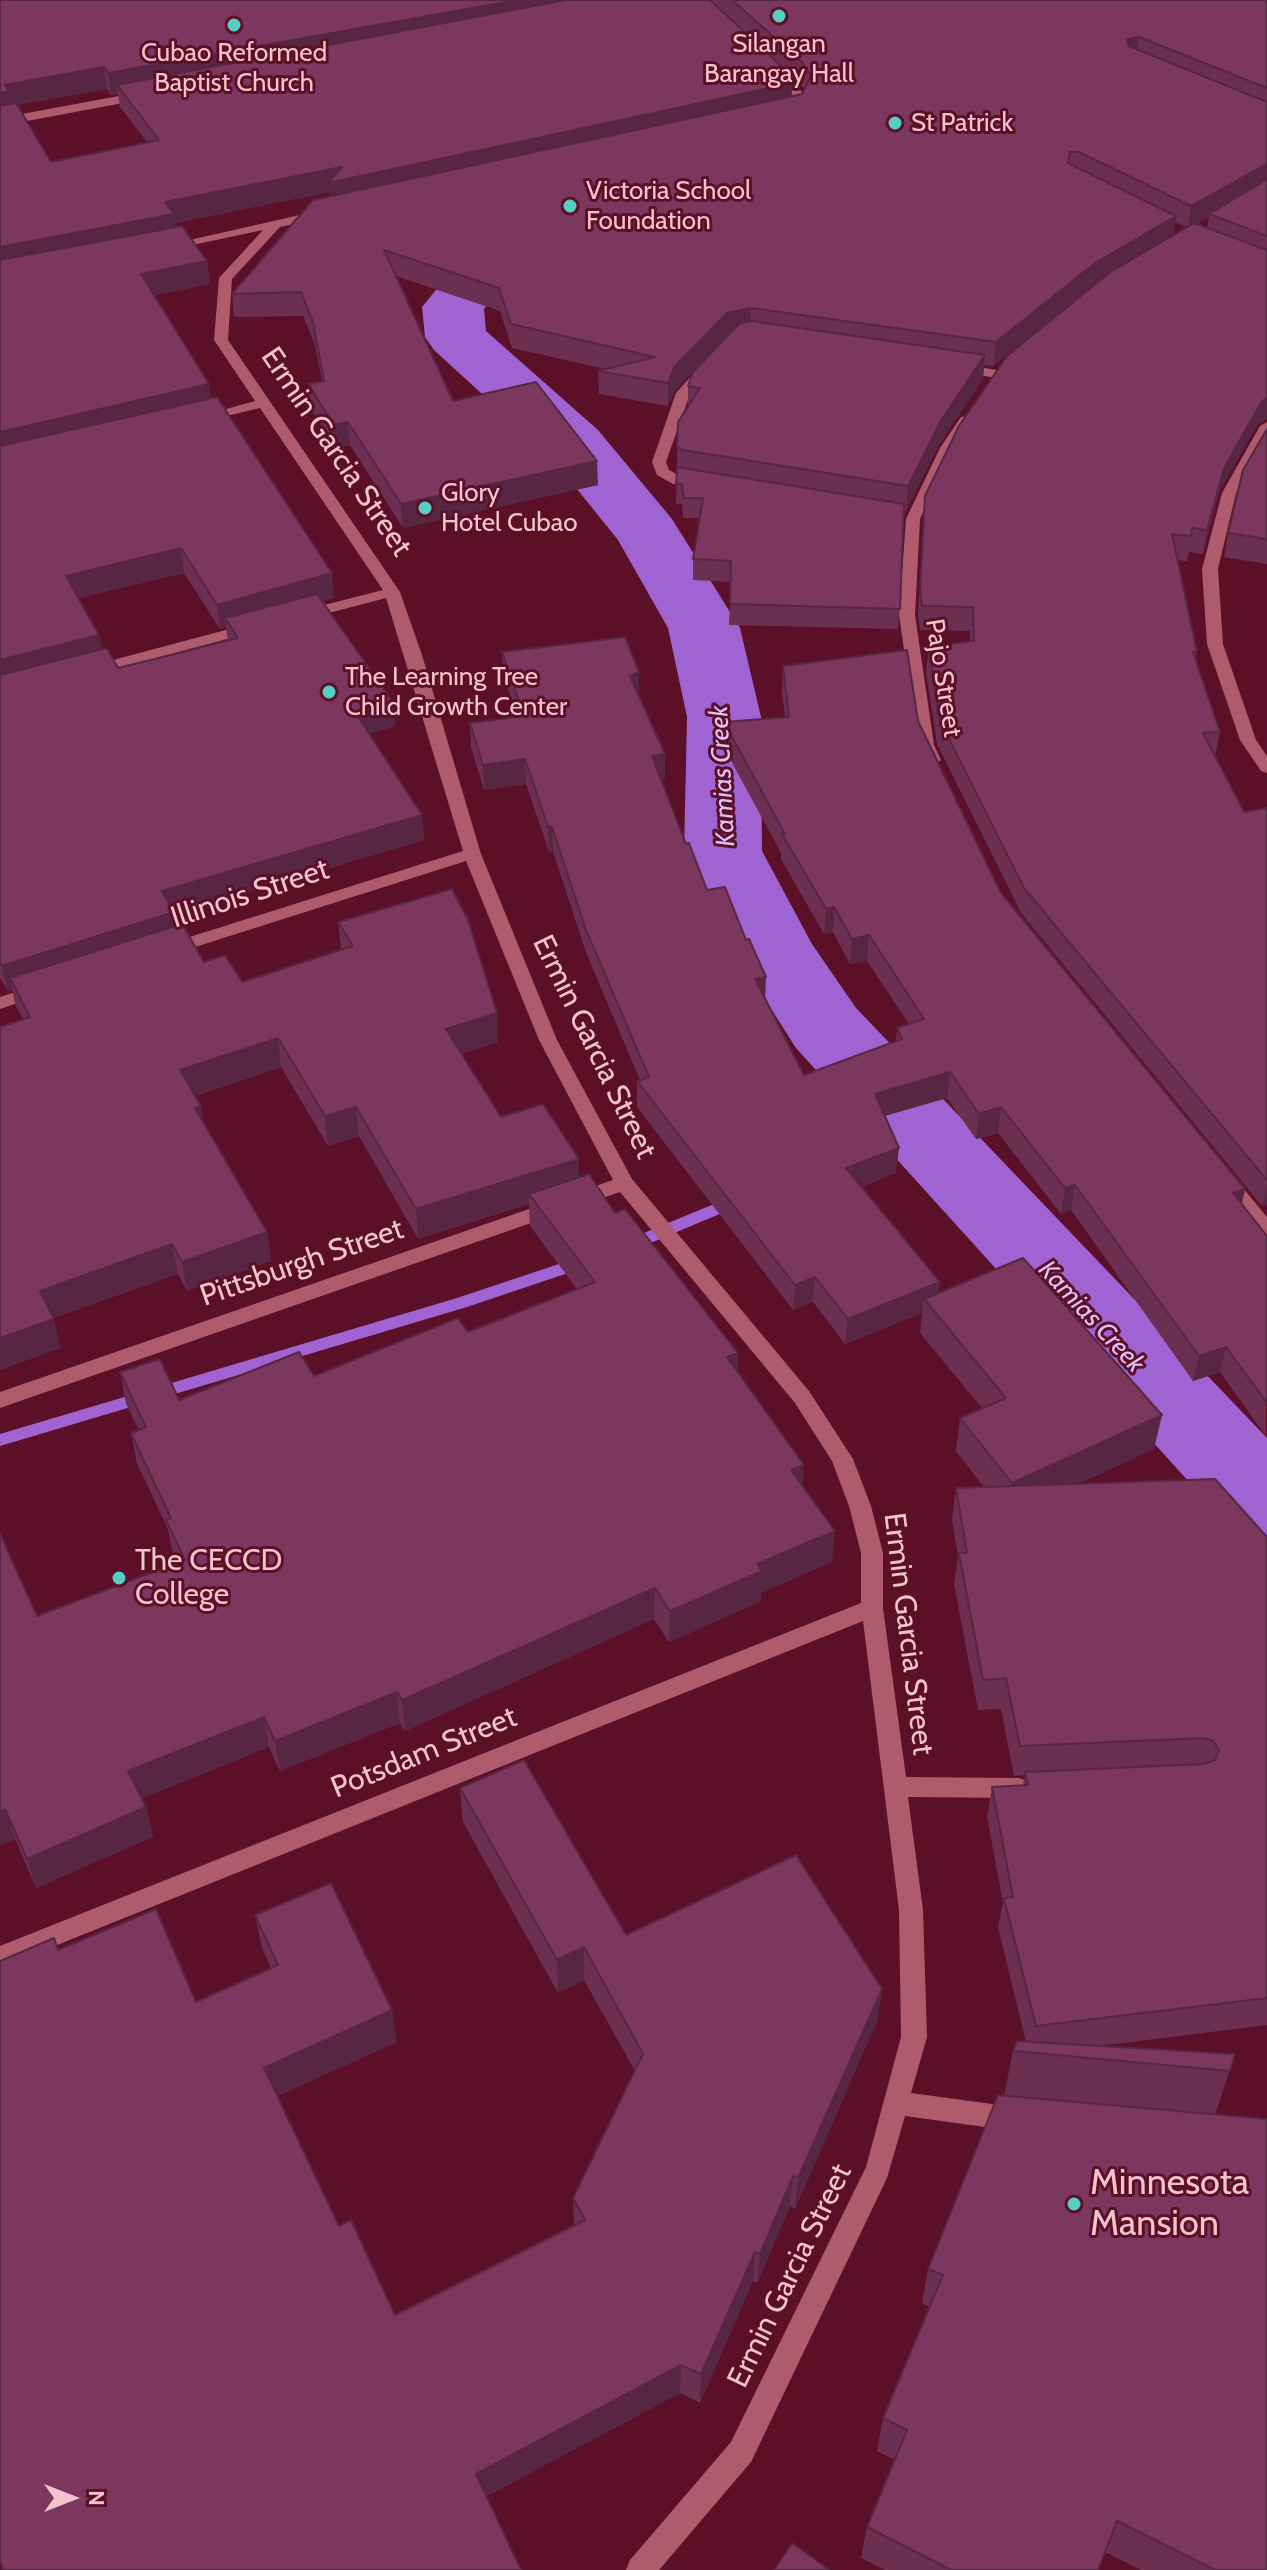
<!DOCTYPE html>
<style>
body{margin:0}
#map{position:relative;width:1267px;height:2570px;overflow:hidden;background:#5b1028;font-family:Cabin,sans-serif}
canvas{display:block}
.north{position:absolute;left:32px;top:2458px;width:80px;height:80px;-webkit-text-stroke:6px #5b1028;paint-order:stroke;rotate:90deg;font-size:22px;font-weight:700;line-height:32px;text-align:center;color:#f2c4cb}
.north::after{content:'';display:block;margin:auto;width:28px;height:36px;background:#f2c4cb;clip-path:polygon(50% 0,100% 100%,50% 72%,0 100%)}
</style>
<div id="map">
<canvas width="1267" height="2570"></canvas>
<div class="north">N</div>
</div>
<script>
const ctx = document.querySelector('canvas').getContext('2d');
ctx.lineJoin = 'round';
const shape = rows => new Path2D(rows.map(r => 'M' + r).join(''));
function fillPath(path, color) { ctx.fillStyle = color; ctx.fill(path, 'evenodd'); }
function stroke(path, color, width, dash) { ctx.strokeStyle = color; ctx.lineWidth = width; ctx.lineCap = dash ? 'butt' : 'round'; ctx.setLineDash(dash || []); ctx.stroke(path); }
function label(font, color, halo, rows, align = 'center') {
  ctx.font = font + ' Cabin,sans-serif'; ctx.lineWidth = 6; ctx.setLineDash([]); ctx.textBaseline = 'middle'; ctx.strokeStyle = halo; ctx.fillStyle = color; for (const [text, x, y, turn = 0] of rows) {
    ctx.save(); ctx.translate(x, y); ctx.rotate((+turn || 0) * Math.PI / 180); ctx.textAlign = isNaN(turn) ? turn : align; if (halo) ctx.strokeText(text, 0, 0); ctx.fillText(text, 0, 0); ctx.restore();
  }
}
fillPath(shape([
 [916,1119,924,1124,921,1128,875,1147,867,1142,870,1138,916,1119],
 [736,1195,744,1201,741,1205,634,1250,622,1250,620,1246,622,1242,736,1195],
 [580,1257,588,1263,586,1267,467,1307,0,1446,0,1434,457,1298,580,1257]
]), '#9f64d1');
fillPath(shape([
 [565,212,586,218,594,230,586,242,504,284,484,309,486,331,598,430,672,519,740,628,761,717,762,851,812,944,856,1008,1267,1438,1267,1547,1232,1536,1219,1515,796,1048,733,949,684,851,687,717,668,628,618,540,552,458,434,350,425,337,422,307,462,258,524,225,565,212]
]), '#9f64d1');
fillPath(shape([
 [769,67,777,67,807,97,804,108,791,117,781,114,794,104,795,98,769,71,769,67],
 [146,91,150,92,150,98,0,126,0,118,146,91],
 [322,210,326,211,326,217,280,227,232,279,228,340,400,592,422,655,481,854,557,1040,632,1179,809,1391,853,1459,871,1506,883,1553,883,1608,906,1777,1019,1778,1027,1781,1031,1788,1027,1795,1019,1798,908,1797,923,1910,927,2037,911,2093,1014,2107,1023,2110,1027,2119,1023,2128,1014,2131,905,2116,887,2178,751,2462,659,2570,626,2570,630,2560,731,2442,866,2167,901,2037,899,1910,863,1621,0,1968,0,1946,861,1603,861,1553,849,1506,832,1461,795,1403,620,1192,0,1408,0,1392,613,1180,539,1040,466,861,173,954,167,956,158,950,161,946,463,851,386,598,302,620,294,615,297,612,383,590,260,408,201,422,194,418,255,401,214,340,219,278,263,230,169,250,163,246,322,210],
 [702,364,714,367,690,394,666,462,669,470,682,477,706,482,706,488,701,489,673,484,657,475,652,462,676,393,702,364],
 [958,364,997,370,1004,374,997,378,953,371,953,365,958,364],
 [966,416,973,420,954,448,920,519,915,615,934,745,941,760,933,765,927,763,918,745,899,615,906,519,940,448,961,417,966,416],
 [1267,422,1267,439,1236,493,1218,569,1223,644,1256,740,1267,756,1267,773,1261,771,1240,740,1207,644,1202,569,1222,493,1260,426,1267,422],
 [252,623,257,625,257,631,89,676,81,671,83,668,252,623],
 [37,985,43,987,46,991,43,995,0,1009,0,997,37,985],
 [1226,1174,1233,1176,1267,1217,1267,1237,1260,1235,1219,1186,1216,1181,1219,1176,1226,1174]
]), '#ad5b6d');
fillPath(shape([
 [0,0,1267,0,1267,419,1257,425,1219,492,1203,554,1189,552,1187,561,1177,560,1197,652,1195,658,1220,732,1215,756,1244,812,1267,808,1267,1205,1262,1206,1021,913,937,744,926,672,929,647,970,641,970,631,920,630,918,615,925,496,1098,282,993,366,984,365,983,379,938,446,906,511,903,510,898,629,729,625,731,582,693,580,693,559,700,518,683,518,682,504,676,504,678,422,688,406,688,386,728,336,674,391,668,406,599,394,598,371,605,369,512,348,500,311,396,276,453,401,598,485,403,528,350,445,336,448,310,408,308,384,322,381,315,345,303,316,234,317,232,294,329,196,329,192,175,223,175,227,207,261,210,284,154,295,210,398,334,598,322,601,393,702,395,726,369,734,422,815,424,840,175,914,176,925,204,962,242,982,341,949,338,922,498,1042,462,1054,501,1117,579,1159,579,1177,615,1213,738,1353,737,1372,802,1486,832,1562,761,1593,760,1602,669,1642,654,1619,405,1731,400,1723,280,1771,269,1747,142,1798,146,1807,153,1837,36,1888,15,1839,0,1845,37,1616,178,1563,172,1551,168,1529,137,1464,131,1433,139,1430,126,1404,120,1372,179,1400,314,1376,468,1332,577,1289,530,1226,529,1204,418,1239,359,1136,328,1146,281,1067,195,1096,201,1106,203,1122,267,1232,271,1261,187,1291,178,1274,53,1318,60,1348,0,1370,23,1019,16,1007,12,990,8,991,0,978],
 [792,76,801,84,804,89,802,94,792,97],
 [107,89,111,95,118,94,120,107,147,142,51,162,17,105],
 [1209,217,1207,228,1197,224],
 [1175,222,1186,227,1173,235],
 [184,573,220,629,226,627,228,640,118,668,102,650,99,635,79,598],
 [1267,429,1267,564,1224,557,1228,533],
 [502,652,639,697,665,754,665,779,661,779,686,844,707,890,804,1075,896,1041,897,1028,909,1024,867,961,850,964,833,932,824,934,781,859,781,853,723,746,724,722,785,718,782,691,783,666,918,721,1001,893,1245,1189,1242,1204,1267,1236,1266,1436,1220,1372,1193,1381,1071,1210,1061,1214,998,1133,976,1139,947,1098,885,1116,896,1173,861,1187,939,1293,1154,1449,1078,1484,1267,1537,1267,2025,1099,2046,1235,2054,1215,2115,1267,2570,1141,2570,1105,2552,1098,2570,885,2570,861,2558,867,2527,895,2460,877,2451,883,2418,930,2307,922,2303,928,2269,1004,2096,1013,2051,1026,2042,998,1927,1003,1903,987,1817,992,1787,1023,1785,1025,1775,1014,1776,1001,1709,978,1710,954,1584,958,1557,952,1519,956,1488,984,1487,956,1451,960,1418,982,1408,920,1333,922,1313,845,1344,813,1302,793,1310,637,1107,637,1081,640,1080,587,955,553,852,549,852,526,784,484,790,471,747,470,723,517,717,504,677],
 [460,1788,626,1935,882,1989,877,2021,795,2209,790,2206,757,2283,753,2281,700,2403,680,2393,487,2496,58,1950,196,2002,271,1968,262,1948,255,1915,397,2042,277,2096,339,2226,395,2315,574,2225,573,2198,635,2071,584,1980,558,1993,463,1822]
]), '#6b2f51');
fillPath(shape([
 [517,0,635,0,117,85,118,94,111,95,108,73],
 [1139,37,1136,58,1124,61,1127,39],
 [104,67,107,89,12,106,0,116,0,93,5,85],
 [792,76,791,97,330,205,329,192,175,223,177,237,0,271,0,247,165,202],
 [1267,164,1267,184,1209,214,1209,217,1188,229,1191,206],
 [1176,216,1173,238,1092,286,993,366,996,342,1095,263],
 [207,261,210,284,144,297,141,274],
 [751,308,750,331,727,336,674,391,668,406,668,383,674,367,727,313],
 [985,355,983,379,938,446,906,511,908,486,940,422],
 [209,384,212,408,0,457,0,432],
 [1267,398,1267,419,1257,425,1219,492,1203,554,1207,530,1224,468,1262,401],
 [348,422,350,445,336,448,334,425],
 [597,461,598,485,403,528,401,504],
 [181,548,184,573,70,600,66,576],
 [332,573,334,598,230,626,225,618,226,627,220,629,217,605],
 [99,635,103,659,0,686,0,660],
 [639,672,639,696,630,676],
 [393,702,395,726,357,737,355,712],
 [665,754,665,779,652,781,652,756],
 [525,759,526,784,484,790,483,765],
 [422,815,424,840,175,914,178,938,10,978,12,990,8,991,2,966,162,891],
 [548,827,552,827,553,852,549,852],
 [834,907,833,932,824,934,826,909],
 [869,935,867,961,850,964,852,939],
 [766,977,765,1002,755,979],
 [497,1013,498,1042,448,1058,446,1029],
 [278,1038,281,1067,184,1099,180,1070],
 [950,1072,947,1098,873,1119,875,1094],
 [201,1106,205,1135,195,1108],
 [356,1107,359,1136,328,1146,325,1116],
 [1001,1107,998,1133,976,1139,979,1114],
 [899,1148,896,1173,844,1193,846,1168],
 [579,1159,579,1189,529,1194,529,1204,418,1239,416,1209],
 [1075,1185,1071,1210,1061,1214,1065,1188],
 [1267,1186,1267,1205,1262,1206],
 [1245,1189,1239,1214,1233,1193],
 [267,1232,271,1261,187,1291,182,1262],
 [172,1244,178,1274,46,1320,40,1291],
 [815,1277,813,1302,793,1310,795,1285],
 [940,1282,937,1307,924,1299,922,1313,845,1344,848,1319],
 [54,1319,60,1348,0,1370,0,1338],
 [1226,1347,1220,1372,1193,1381,1199,1356],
 [738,1353,737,1385,727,1357],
 [1162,1415,1154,1449,1007,1516,1012,1483],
 [804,1465,802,1496,791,1470],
 [835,1531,832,1562,761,1593,760,1602,669,1642,670,1611,757,1564],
 [655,1588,654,1619,405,1731,402,1700],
 [397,1692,400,1723,280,1771,275,1741],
 [264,1717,269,1747,136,1801,128,1771],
 [146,1807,153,1837,36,1888,27,1859],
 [5,1809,15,1839,0,1845,0,1812],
 [584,1947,584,1980,558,1993,557,1960],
 [882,1989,877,2021,795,2209,798,2178],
 [392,2010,397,2042,270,2099,264,2068],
 [793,2176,790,2206,757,2283,760,2254],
 [755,2252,753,2281,700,2403,701,2374],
 [681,2365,680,2393,479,2500,476,2474]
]), '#572642');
const building = shape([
 [0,0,517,0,108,73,104,67,5,85,9,91,0,93,0,0],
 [566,0,710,0,792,76,788,84,328,183,342,167,165,202,174,214,0,247,0,106,16,103,51,162,159,140,117,85,566,0],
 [732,0,1267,0,1267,88,1139,37,1127,39,1129,46,1267,102,1267,164,1191,206,1079,152,1070,152,1068,163,1176,216,1095,263,996,342,751,308,727,313,674,367,668,383,598,371,655,357,511,324,499,288,384,250,453,401,536,382,597,461,401,504,348,422,334,425,308,384,324,381,313,322,301,292,232,294,313,200,802,94,811,76,802,62,732,0],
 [1267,179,1267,236,1209,214,1267,179],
 [1194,223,1267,250,1267,398,1262,401,1224,468,1207,530,1192,528,1191,536,1172,534,1197,652,1193,652,1220,732,1203,733,1244,812,1267,808,1267,1180,1024,888,939,719,929,647,974,641,973,607,922,606,920,590,925,496,959,426,1007,356,1109,273,1194,223],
 [182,226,207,261,141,274,209,384,0,432,0,260,182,226],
 [752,321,985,355,940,422,908,486,683,450,677,447,678,422,700,388,688,386,693,372,740,323,752,321],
 [217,397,332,573,217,605,181,548,66,576,99,635,0,660,0,446,217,397],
 [1267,429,1267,539,1228,533,1243,470,1267,429],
 [677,467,904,504,900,609,730,604,731,561,693,559,703,498,684,498,682,484,676,484,677,467],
 [317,594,393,702,355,712,422,815,162,891,174,912,2,966,0,962,0,675,107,648,118,668,167,656,238,638,225,618,317,594],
 [625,637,639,672,630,676,665,754,652,756,686,844,689,843,707,890,725,887,746,940,749,939,766,977,755,979,804,1075,902,1039,897,1028,924,1019,869,935,852,939,834,907,826,909,782,834,785,834,724,722,789,717,783,666,907,650,918,721,1001,893,1245,1189,1233,1193,1267,1236,1267,1403,1226,1347,1199,1356,1075,1185,1065,1188,1001,1107,979,1114,950,1072,875,1094,899,1148,846,1168,940,1282,848,1319,815,1277,795,1285,637,1081,649,1077,586,930,552,827,548,827,525,759,483,765,470,723,524,716,502,652,625,637],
 [452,889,468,920,497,1013,446,1029,501,1117,543,1104,579,1159,416,1209,356,1107,325,1116,278,1038,180,1070,201,1106,195,1108,267,1232,182,1262,172,1244,40,1291,54,1319,0,1338,0,1027,30,1017,10,978,182,924,204,962,225,955,242,982,353,946,338,922,452,889],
 [589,1174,615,1213,625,1209,738,1353,727,1357,804,1465,791,1470,835,1531,757,1564,762,1571,670,1611,655,1588,402,1700,397,1692,275,1741,264,1717,128,1771,146,1807,27,1859,5,1809,0,1812,0,1534,37,1616,185,1560,166,1520,171,1518,131,1433,146,1427,120,1372,160,1359,179,1400,299,1352,314,1376,458,1318,468,1332,595,1282,529,1194,589,1174],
 [1023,1258,1162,1415,1012,1483,960,1418,1006,1398,924,1299,1023,1258],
 [1215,1479,1267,1537,1267,1998,1036,2026,1004,1898,1013,1897,992,1787,1028,1785,1025,1772,1204,1764,1215,1760,1219,1750,1213,1741,1204,1738,1020,1746,1006,1678,983,1680,959,1553,967,1553,956,1488,1215,1479],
 [524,1760,626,1935,796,1855,882,1989,798,2178,793,2176,760,2254,755,2252,701,2374,681,2365,476,2474,521,2570,3,2570,0,2560,0,1961,54,1938,58,1950,156,1909,196,2002,278,1965,255,1915,331,1883,392,2010,264,2068,339,2226,351,2220,395,2315,585,2220,573,2198,643,2054,584,1947,557,1960,460,1788,524,1760],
 [1017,2041,1235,2054,1230,2071,1013,2051,1017,2041],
 [998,2095,1267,2119,1267,2570,1215,2570,1117,2521,1098,2570,951,2570,867,2527,907,2430,883,2418,943,2275,928,2269,998,2095],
 [792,2543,830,2570,774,2570,792,2543]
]);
fillPath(building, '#7c375e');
stroke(building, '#572642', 2);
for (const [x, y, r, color] of [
 [779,16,8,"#56cec3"],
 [234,25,8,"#56cec3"],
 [895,123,8,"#56cec3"],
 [570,206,8,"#56cec3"],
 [425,508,8,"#56cec3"],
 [329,692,8,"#56cec3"],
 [119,1578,8,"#56cec3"],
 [1074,2204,8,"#56cec3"]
]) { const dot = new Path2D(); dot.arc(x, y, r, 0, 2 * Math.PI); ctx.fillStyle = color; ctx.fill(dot); stroke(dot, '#5b1028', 3); }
label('26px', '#f2c4cb', '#5b1028', [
 ["Silangan",779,44,"center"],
 ["Barangay Hall",779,74,"center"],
 ["Cubao Reformed",234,53,"center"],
 ["Baptist Church",234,83,"center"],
 ["St Patrick",911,123],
 ["Victoria School",586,191],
 ["Foundation",586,221],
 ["Glory",441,493],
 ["Hotel Cubao",441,523],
 ["The Learning Tree",345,677],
 ["Child Growth Center",345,707]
], 'left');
label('26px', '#f2c4cb', '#5b1028', [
 ["Pajo Street",943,678,81]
]);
label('italic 26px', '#dec3f9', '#5b1028', [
 ["Kamias Creek",723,776,-93],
 ["Kamias Creek",1091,1317,47]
]);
label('30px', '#f2c4cb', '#5b1028', [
 ["Ermin Garcia Street",336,452,56],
 ["Illinois Street",250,894,-18],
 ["Ermin Garcia Street",594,1047,64],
 ["Pittsburgh Street",302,1263,-19],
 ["Ermin Garcia Street",908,1634,83],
 ["Potsdam Street",424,1753,-22],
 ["Ermin Garcia Street",790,2276,-64]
]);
label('30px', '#f2c4cb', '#5b1028', [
 ["The CECCD",135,1561],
 ["College",135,1595]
], 'left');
label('36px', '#f2c4cb', '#5b1028', [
 ["Minnesota",1090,2183],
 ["Mansion",1090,2224]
], 'left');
</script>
